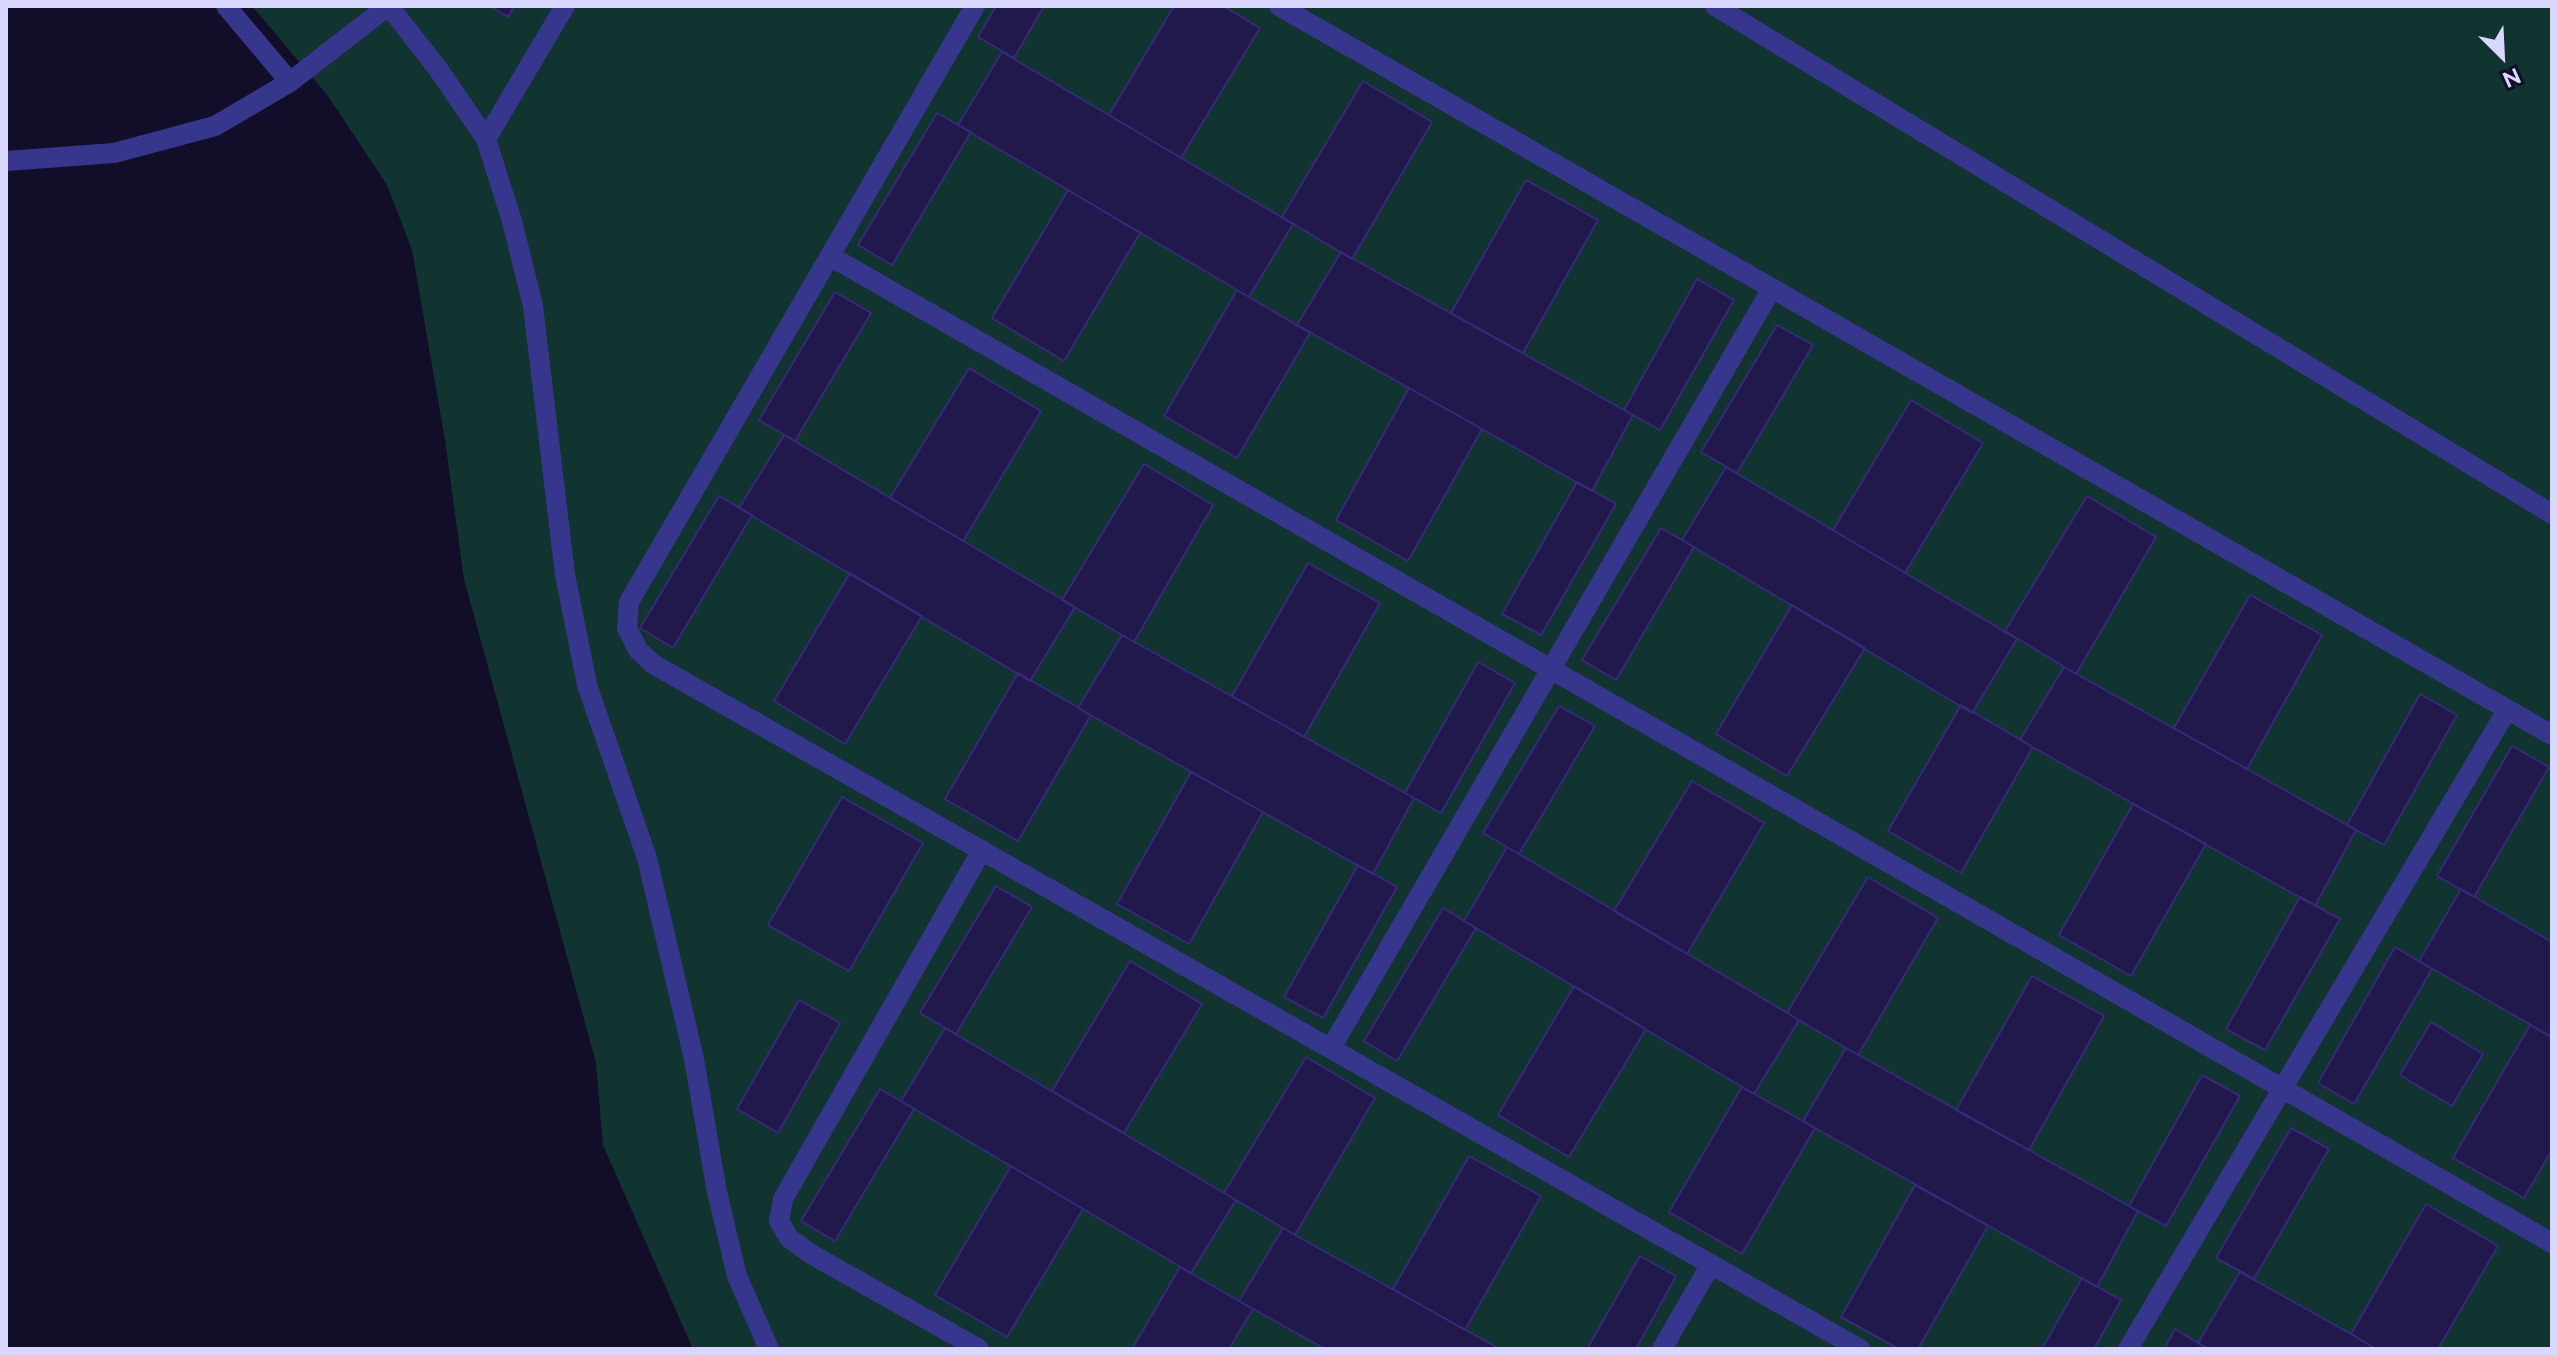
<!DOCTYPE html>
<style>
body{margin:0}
#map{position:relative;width:2558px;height:1355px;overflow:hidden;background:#120e29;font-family:Raleway,sans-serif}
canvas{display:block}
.frame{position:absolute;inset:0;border:8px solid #dad7ff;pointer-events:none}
.north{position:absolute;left:2462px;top:16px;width:80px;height:80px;-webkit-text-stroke:6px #120e29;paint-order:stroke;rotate:156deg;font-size:22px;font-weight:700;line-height:32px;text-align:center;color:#dad7ff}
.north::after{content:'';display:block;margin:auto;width:28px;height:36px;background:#dad7ff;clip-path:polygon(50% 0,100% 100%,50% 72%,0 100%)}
</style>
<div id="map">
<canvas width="2558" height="1355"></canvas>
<div class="frame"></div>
<div class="north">N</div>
</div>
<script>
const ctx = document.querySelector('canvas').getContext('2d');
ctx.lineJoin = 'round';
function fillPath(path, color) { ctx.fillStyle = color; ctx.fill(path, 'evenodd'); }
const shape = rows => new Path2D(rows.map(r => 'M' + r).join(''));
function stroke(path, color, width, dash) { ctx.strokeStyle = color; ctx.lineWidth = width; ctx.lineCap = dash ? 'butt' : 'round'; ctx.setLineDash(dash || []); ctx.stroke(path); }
fillPath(shape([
 [252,6,2552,6,2552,1349,693,1349,603,1145,596,1063,464,579,445,440,412,250,387,185,328,96]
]), '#113431');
const building = shape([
 [490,6,514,6,508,17,490,6],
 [996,6,1044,6,1014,58,978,37,996,6],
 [1174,6,1223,6,1260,28,1181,158,1109,115,1174,6],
 [1002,52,1293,224,1249,297,958,125,1002,52],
 [1363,81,1432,122,1352,259,1282,217,1363,81],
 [937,113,971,132,892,265,858,245,937,113],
 [1526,180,1598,220,1523,353,1451,313,1526,180],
 [1068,190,1140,233,1064,361,992,318,1068,190],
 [1341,252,1633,415,1592,491,1297,325,1341,252],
 [1697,279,1734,300,1660,430,1624,410,1697,279],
 [1237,290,1310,333,1237,458,1164,416,1237,290],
 [835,292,871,313,795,441,759,420,835,292],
 [1777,325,1813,345,1737,473,1701,452,1777,325],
 [969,368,1041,411,963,541,890,498,969,368],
 [1409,388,1482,429,1408,561,1336,520,1409,388],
 [1911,400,1983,443,1905,573,1833,530,1911,400],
 [784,435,1075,607,1030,681,739,508,784,435],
 [1144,464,1213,505,1134,642,1062,600,1144,464],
 [1726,467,2017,639,1972,713,1682,540,1726,467],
 [1577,482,1616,504,1541,635,1502,614,1577,482],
 [719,496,752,515,673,648,640,628,719,496],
 [2087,496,2156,537,2076,674,2005,631,2087,496],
 [1661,528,1694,547,1616,680,1582,660,1661,528],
 [1308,563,1380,603,1304,737,1232,696,1308,563],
 [850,573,922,616,845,744,774,701,850,573],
 [2250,595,2322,635,2247,769,2174,728,2250,595],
 [1792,605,1865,648,1787,776,1716,734,1792,605],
 [1122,635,1414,798,1373,874,1078,708,1122,635],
 [1478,662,1515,683,1441,813,1405,793,1478,662],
 [2064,667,2356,830,2315,906,2020,740,2064,667],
 [1018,673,1091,715,1018,841,945,799,1018,673],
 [2420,694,2457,715,2384,845,2347,825,2420,694],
 [1961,705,2033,747,1961,873,1888,831,1961,705],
 [1559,706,1595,726,1519,854,1483,833,1559,706],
 [2512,746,2549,767,2474,897,2437,876,2512,746],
 [1191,772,1263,812,1189,944,1117,904,1191,772],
 [1692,781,1764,823,1687,954,1614,911,1692,781],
 [842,797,923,843,849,971,768,925,842,797],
 [2133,804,2206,844,2131,976,2059,935,2133,804],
 [1507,847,1799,1020,1754,1094,1464,921,1507,847],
 [1358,865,1397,887,1323,1018,1284,997,1358,865],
 [1868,877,1938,918,1858,1055,1787,1013,1868,877],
 [996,886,1032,907,956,1034,920,1013,996,886],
 [2461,889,2552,942,2552,1037,2419,961,2461,889],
 [2300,897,2340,919,2265,1050,2226,1029,2300,897],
 [1443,908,1476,928,1397,1061,1364,1041,1443,908],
 [2395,947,2432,969,2354,1104,2318,1083,2395,947],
 [1130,961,1202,1004,1124,1133,1052,1091,1130,961],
 [2032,976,2104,1016,2029,1150,1956,1110,2032,976],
 [1574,986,1646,1029,1569,1157,1498,1115,1574,986],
 [799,1000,840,1023,778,1133,737,1109,799,1000],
 [2431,1022,2483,1054,2452,1106,2400,1075,2431,1022],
 [2530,1025,2552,1037,2552,1150,2524,1198,2453,1158,2530,1025],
 [945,1028,1236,1200,1191,1273,901,1101,945,1028],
 [1846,1048,2138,1211,2097,1287,1803,1121,1846,1048],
 [1306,1057,1375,1098,1295,1235,1224,1193,1306,1057],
 [2202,1075,2240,1096,2166,1226,2129,1206,2202,1075],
 [1742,1087,1815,1128,1742,1254,1669,1212,1742,1087],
 [880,1089,914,1109,835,1241,801,1221,880,1089],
 [2291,1128,2329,1149,2254,1279,2216,1258,2291,1128],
 [1469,1156,1541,1196,1465,1330,1393,1289,1469,1156],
 [1011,1166,1083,1209,1007,1337,935,1295,1011,1166],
 [1915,1185,1988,1226,1918,1349,1899,1349,1841,1317,1915,1185],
 [2426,1204,2498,1246,2438,1349,2376,1349,2351,1334,2426,1204],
 [1283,1228,1295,1235,1500,1349,1325,1349,1239,1301,1283,1228],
 [1640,1256,1676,1276,1636,1349,1587,1349,1640,1256],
 [1180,1267,1253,1309,1229,1349,1132,1349,1180,1267],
 [2240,1272,2351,1334,2376,1349,2209,1349,2198,1343,2240,1272],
 [2082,1278,2121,1300,2094,1349,2042,1349,2082,1278],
 [2175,1329,2198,1343,2209,1349,2164,1349,2175,1329]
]);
fillPath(building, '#21194c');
stroke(building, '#362979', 2);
stroke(shape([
 [226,6,290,82],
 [389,6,438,69,486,139,512,221,533,306,565,575,587,685,647,858,694,1059,717,1192,737,1276,769,1349],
 [975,6,629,602,627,628,638,650,653,664,1860,1349],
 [1279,6,2552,735],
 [1715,6,2552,514],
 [486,139,565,6],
 [6,161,114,153,215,126,290,82,388,6],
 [830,256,2552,1243],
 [1331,1048,1771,290],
 [979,1349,811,1254,789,1238,779,1221,783,1199,982,850],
 [1662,1349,1711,1264],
 [2128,1349,2507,710]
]), '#36378c', 20);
</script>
